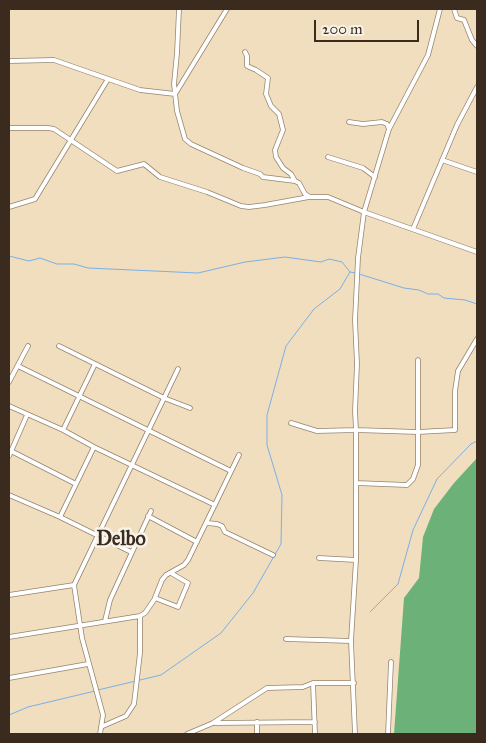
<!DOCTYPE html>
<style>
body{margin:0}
#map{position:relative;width:486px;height:743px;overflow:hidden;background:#f1debe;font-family:"IM FELL Great Primer",serif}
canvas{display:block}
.frame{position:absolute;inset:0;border:10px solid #3b2a1e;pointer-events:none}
.scale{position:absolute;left:314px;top:20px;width:105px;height:22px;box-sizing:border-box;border:2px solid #3b2a1e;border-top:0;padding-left:6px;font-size:15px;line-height:18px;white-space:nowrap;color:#3b2a1e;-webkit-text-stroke:4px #f7f3e8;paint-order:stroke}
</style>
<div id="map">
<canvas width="486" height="743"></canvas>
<div class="frame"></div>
<div class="scale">200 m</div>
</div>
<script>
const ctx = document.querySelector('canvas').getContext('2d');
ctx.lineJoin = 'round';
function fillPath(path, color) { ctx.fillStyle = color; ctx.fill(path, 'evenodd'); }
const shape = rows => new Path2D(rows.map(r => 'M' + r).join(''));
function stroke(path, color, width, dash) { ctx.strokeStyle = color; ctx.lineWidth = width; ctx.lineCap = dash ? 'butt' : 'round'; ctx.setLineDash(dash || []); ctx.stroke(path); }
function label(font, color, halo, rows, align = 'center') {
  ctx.font = font + ' "IM FELL Great Primer",serif'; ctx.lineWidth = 5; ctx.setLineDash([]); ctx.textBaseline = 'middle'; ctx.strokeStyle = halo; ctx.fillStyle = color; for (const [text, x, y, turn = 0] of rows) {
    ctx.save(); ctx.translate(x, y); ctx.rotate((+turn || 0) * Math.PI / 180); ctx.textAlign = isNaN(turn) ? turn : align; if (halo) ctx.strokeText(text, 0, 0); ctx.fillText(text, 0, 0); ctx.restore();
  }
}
fillPath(shape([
 [477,458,477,734,394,734,404,598,419,578,423,537,434,509,454,483]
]), '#6cb278');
stroke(shape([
 [9,256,29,261,40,258,57,264,74,264,88,268,198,273,245,262,285,257,321,262,329,259,342,262,350,272,355,273],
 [359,274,404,288,419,290,428,294,438,294,444,298,465,300,477,304],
 [370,612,398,584,413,530,437,479,471,444,477,441],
 [98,690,161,675,221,633,253,593,281,544,282,495,267,445,267,415,286,346,314,309,340,289,350,272],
 [9,715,28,707,95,691]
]), '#78b0e7', 1);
const street = shape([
 [179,9,177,53,174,84,177,111,185,139,191,144,243,168,260,174,263,177,295,181,299,183,305,194,310,197,328,197,364,212,358,258,355,320,357,364,355,411,356,430,356,560,351,641,355,734],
 [440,9,428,55,389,129,364,212,477,252],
 [454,9,457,18,464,20,472,40,477,46],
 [245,52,247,56,247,66,256,70,268,78,266,94,271,106,279,114,283,130,275,150,276,157,283,168,291,174,295,181],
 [9,61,54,60,140,90,175,94,227,9],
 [349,122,363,124,382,122,387,124,389,129],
 [9,128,48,128,54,129,117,171,144,164,160,177,207,192,241,206,249,207,265,205,309,197],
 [328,157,363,168,375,177],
 [442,160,477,172],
 [9,207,35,199,108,79],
 [413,229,457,125,477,87],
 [59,346,164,398,190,408],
 [18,366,231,471],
 [9,382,28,346],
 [9,406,63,430,94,447,215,505],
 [291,423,317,431,356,430,418,432,455,430,455,391,458,371,477,339],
 [63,430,95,364],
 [11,451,76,484],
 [9,456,27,415],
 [356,483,407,485,413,479,418,465,418,360],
 [9,495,60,517,131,552],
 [148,516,197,542],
 [60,517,94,447],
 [207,523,217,524,222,526,225,532,273,555],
 [319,558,356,560],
 [9,595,74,585],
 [155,598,178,607,188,583,171,573],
 [105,621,110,600,151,511],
 [9,637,140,616,145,613,154,600,162,580,166,575,184,565,188,560,239,455],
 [286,639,351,641],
 [9,678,88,664],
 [313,683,315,734],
 [215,723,315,722],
 [103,726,126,716,134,704,140,653,140,616],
 [100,734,103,715,82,638,74,585,178,369],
 [187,734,213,723,267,688,303,687,313,683,354,683],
 [257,734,257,722],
 [388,734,391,662]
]);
stroke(street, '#96846e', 5.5);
stroke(street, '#fff', 4);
label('bold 20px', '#3b2a1e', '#f7f3e8', [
 ["Delbo",121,540]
]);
</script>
